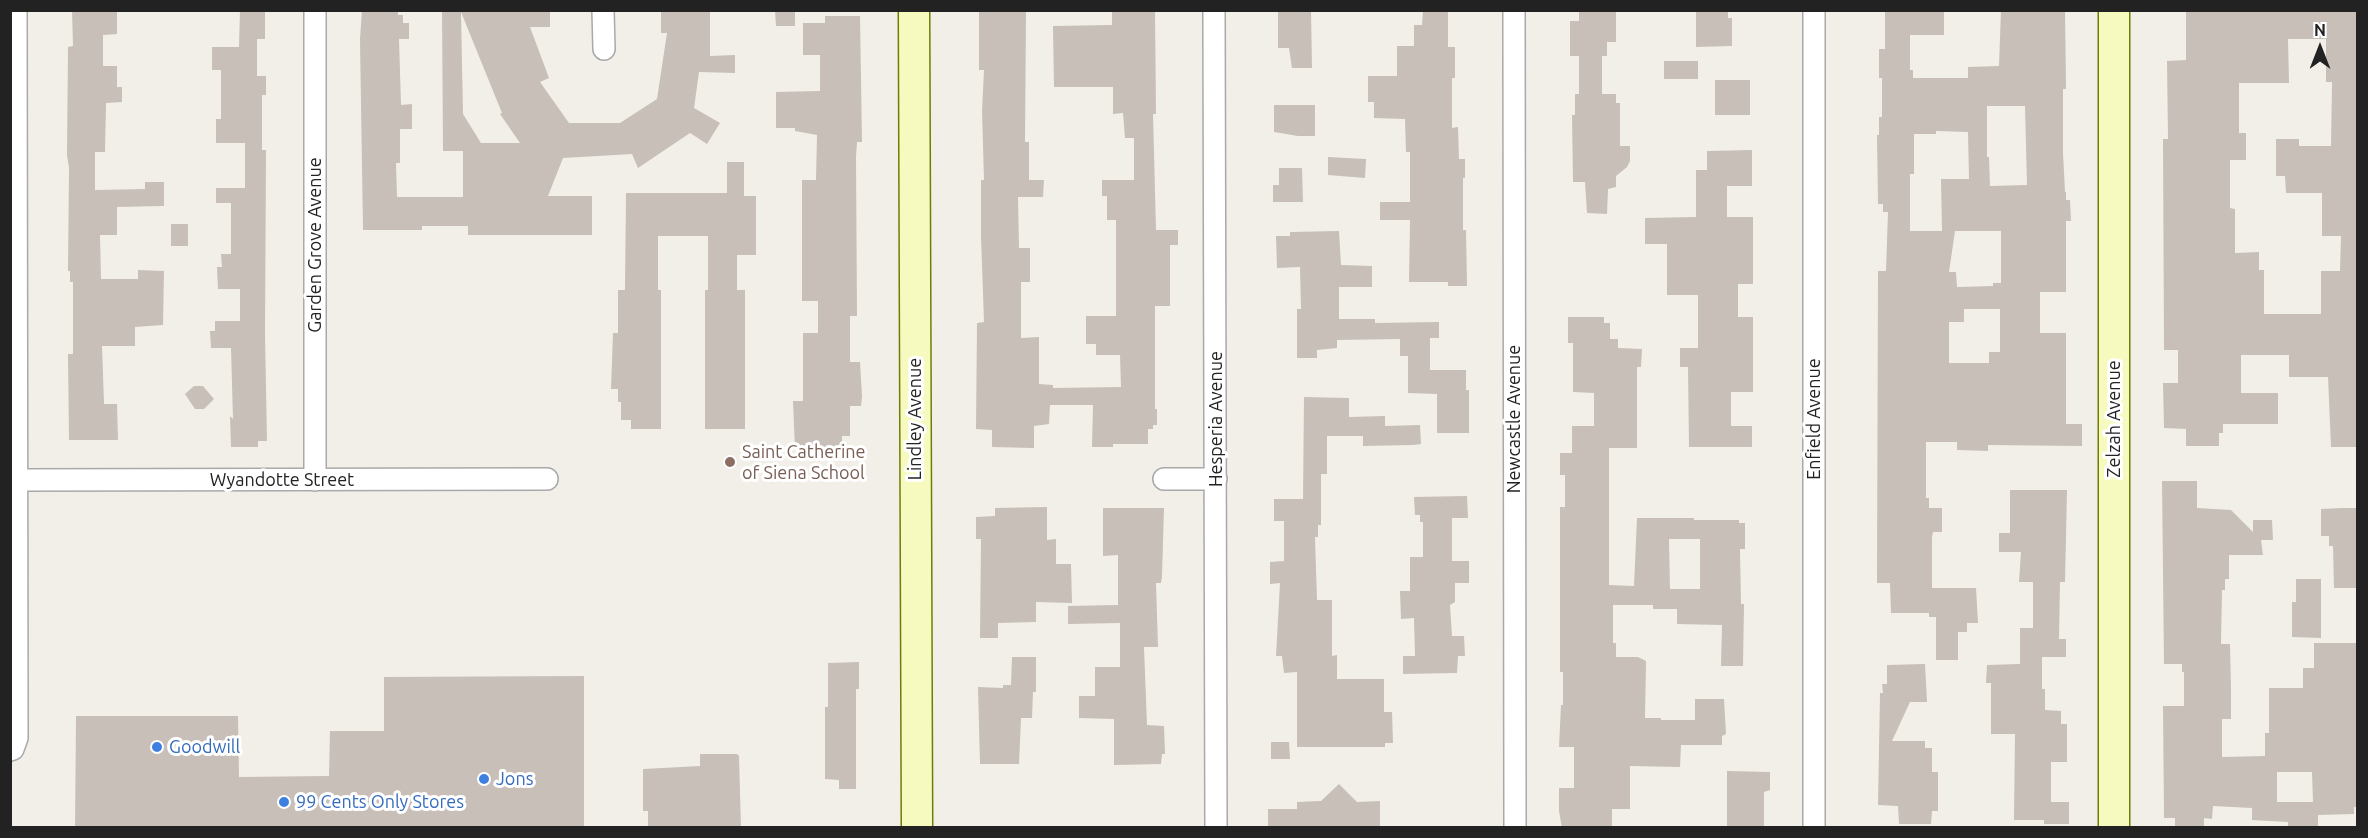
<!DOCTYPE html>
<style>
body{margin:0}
#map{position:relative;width:2368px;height:838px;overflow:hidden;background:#f2efe9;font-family:Ubuntu,sans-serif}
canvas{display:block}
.frame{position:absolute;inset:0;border:12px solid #222;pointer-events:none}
.north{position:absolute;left:2290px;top:18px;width:60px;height:60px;-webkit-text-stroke:4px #fff;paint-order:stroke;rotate:0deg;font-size:16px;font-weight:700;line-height:24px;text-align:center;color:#222}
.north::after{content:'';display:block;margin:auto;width:21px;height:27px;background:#222;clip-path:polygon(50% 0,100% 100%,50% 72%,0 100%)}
</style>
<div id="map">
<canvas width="2368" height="838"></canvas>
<div class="frame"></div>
<div class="north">N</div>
</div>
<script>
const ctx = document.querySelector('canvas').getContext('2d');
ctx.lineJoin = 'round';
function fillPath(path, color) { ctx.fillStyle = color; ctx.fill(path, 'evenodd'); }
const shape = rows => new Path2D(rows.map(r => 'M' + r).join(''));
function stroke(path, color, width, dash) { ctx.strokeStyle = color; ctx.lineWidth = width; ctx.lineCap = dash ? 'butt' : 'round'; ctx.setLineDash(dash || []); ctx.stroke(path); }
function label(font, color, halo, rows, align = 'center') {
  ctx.font = font + ' Ubuntu,sans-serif'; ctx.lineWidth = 6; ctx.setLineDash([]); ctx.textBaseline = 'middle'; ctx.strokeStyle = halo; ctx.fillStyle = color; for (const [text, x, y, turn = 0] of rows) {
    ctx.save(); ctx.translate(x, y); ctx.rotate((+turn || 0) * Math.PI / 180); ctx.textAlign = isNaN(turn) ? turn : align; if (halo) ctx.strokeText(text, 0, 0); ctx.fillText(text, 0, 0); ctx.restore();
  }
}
fillPath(shape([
 [72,10,117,12,117,34,103,35,103,66,117,66,117,87,122,87,122,102,106,103,105,152,95,152,95,190,145,189,145,182,164,182,164,206,117,207,117,235,100,235,101,279,138,279,138,270,164,271,163,325,135,327,135,346,102,346,104,404,117,404,118,440,69,440,68,354,73,354,73,282,70,282,70,271,68,271,69,168,67,155,68,47,73,46],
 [240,10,265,10,265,39,257,39,257,76,266,76,266,95,262,95,262,150,266,150,265,334,267,441,258,441,258,447,231,447,230,416,233,419,231,348,211,348,210,331,215,331,215,321,240,321,240,289,218,289,217,267,222,267,221,254,231,254,231,203,216,203,216,188,245,188,245,143,216,143,216,119,221,119,221,70,212,70,212,47,239,47],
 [362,10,398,10,398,15,403,15,403,23,409,23,409,39,399,39,401,105,412,104,412,129,400,129,400,163,396,163,397,197,463,197,463,151,443,151,442,10,550,10,550,27,530,27,549,78,540,82,569,123,620,123,657,99,667,33,661,33,661,10,710,10,710,56,735,55,735,73,699,72,694,108,720,123,707,144,690,133,638,168,632,154,563,158,548,196,592,196,592,235,468,235,468,226,422,226,422,230,363,230,360,39],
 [461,12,502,113,500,114,520,143,481,143,463,114],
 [775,10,795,10,795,26,776,26],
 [979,10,1026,10,1025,142,1029,142,1029,180,1044,180,1043,197,1018,197,1019,248,1030,248,1030,282,1021,282,1021,338,1039,337,1039,384,1053,385,1053,388,1121,387,1120,355,1096,355,1096,344,1086,344,1086,316,1116,316,1116,220,1107,220,1107,196,1102,196,1102,180,1134,180,1134,138,1125,138,1123,113,1113,114,1113,87,1054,87,1053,26,1112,25,1112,10,1155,10,1156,114,1153,114,1156,230,1178,230,1178,245,1170,245,1170,306,1155,306,1155,409,1157,409,1157,425,1153,425,1153,429,1148,429,1148,444,1113,444,1113,447,1092,447,1093,405,1050,405,1049,424,1034,426,1034,448,992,447,992,430,976,429,977,323,984,322,981,236,981,180,984,180,982,111,984,70,979,70],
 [1278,10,1311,10,1312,68,1292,68,1289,48,1278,48],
 [1423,10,1448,10,1448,47,1455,47,1455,78,1452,78,1452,128,1458,127,1459,159,1465,159,1465,178,1463,178,1463,230,1466,230,1467,286,1448,286,1448,282,1409,282,1410,220,1380,220,1380,202,1410,202,1410,152,1406,152,1405,119,1374,118,1374,102,1368,102,1368,76,1397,76,1397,46,1414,46,1414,25,1422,25],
 [1579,10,1616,10,1616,42,1607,42,1607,56,1602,56,1602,94,1616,94,1616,103,1620,103,1620,146,1630,146,1630,161,1627,167,1616,176,1616,187,1608,189,1607,214,1587,213,1585,182,1573,182,1572,115,1575,115,1575,94,1579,94,1579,56,1570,56,1570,21,1579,21],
 [1696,10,1728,10,1728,18,1732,18,1732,46,1696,47],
 [1885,10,1944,10,1944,35,1910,35,1910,70,1913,70,1913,78,1968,78,1968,67,1999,66,2001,10,2065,10,2066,89,2063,89,2063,153,2065,192,2066,192,2066,200,2070,200,2071,221,2066,221,2066,292,2040,292,2040,333,2066,333,2066,424,2082,424,2082,446,1988,445,1988,451,1957,450,1957,442,1926,442,1926,498,1929,498,1929,508,1942,508,1942,532,1933,532,1932,537,1932,588,1976,588,1978,623,1967,623,1967,632,1958,632,1958,660,1936,660,1936,617,1929,617,1929,613,1891,613,1890,583,1877,583,1878,271,1886,271,1888,212,1883,212,1883,204,1878,204,1877,135,1879,135,1879,117,1882,117,1882,78,1879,78,1879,49,1885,49],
 [1987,106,2025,106,2027,185,1990,186,1989,157,1987,157],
 [1936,131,1968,132,1969,179,1941,179,1942,231,2001,231,2001,283,1993,283,1993,286,1957,287,1956,272,1949,272,1955,231,1910,231,1910,174,1914,174,1914,134,1936,134],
 [1964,309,2000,309,2000,352,1989,352,1989,363,1949,363,1949,322,1964,322],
 [2186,10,2358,10,2358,447,2331,447,2328,377,2289,377,2289,355,2241,355,2241,393,2278,393,2278,424,2223,424,2223,433,2219,433,2219,446,2186,446,2186,429,2164,428,2163,383,2178,383,2178,350,2164,350,2163,139,2168,139,2167,61,2186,60],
 [2288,39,2326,39,2326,82,2332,82,2331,146,2299,146,2299,139,2276,139,2276,176,2285,176,2286,193,2322,193,2322,236,2341,236,2340,271,2321,271,2321,314,2264,314,2264,270,2259,270,2259,252,2235,253,2235,209,2230,208,2230,160,2246,160,2246,133,2239,133,2239,83,2289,83],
 [825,16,860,16,862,142,857,142,856,157,857,316,850,316,850,362,860,362,862,396,861,406,850,406,850,436,842,436,842,450,795,450,793,401,803,401,803,333,818,333,818,301,802,301,802,180,816,180,817,135,795,131,795,128,776,128,776,92,820,91,820,55,803,55,803,23,825,23],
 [1664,61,1698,61,1698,79,1664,79],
 [1715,80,1750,80,1750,115,1715,115],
 [1274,105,1315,105,1315,136,1298,136,1274,132],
 [1752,150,1752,186,1727,186,1727,217,1753,217,1753,284,1738,284,1738,317,1753,317,1753,392,1731,392,1731,426,1752,426,1752,447,1689,447,1688,367,1680,367,1680,348,1698,348,1698,295,1667,295,1667,244,1645,244,1645,218,1696,217,1696,170,1707,170,1707,151],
 [1328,157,1366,159,1365,178,1328,175],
 [727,162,744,162,744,196,756,196,756,255,737,255,737,290,745,290,745,429,705,429,705,290,708,290,708,236,658,236,658,290,661,290,661,429,631,429,631,420,621,420,621,402,618,402,618,389,611,389,613,333,618,333,618,290,625,290,626,193,727,193],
 [1279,168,1302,168,1303,202,1273,202,1273,185,1279,185],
 [171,224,188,224,188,246,171,246],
 [1339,231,1341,265,1372,266,1372,287,1339,287,1339,319,1375,319,1375,323,1439,322,1439,338,1430,338,1430,370,1466,370,1466,390,1469,390,1469,433,1437,433,1437,394,1408,393,1408,356,1400,356,1400,339,1337,340,1337,348,1317,350,1317,358,1297,358,1297,309,1301,309,1300,267,1277,268,1276,236,1290,236,1290,232],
 [1568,317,1604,317,1604,323,1610,323,1610,339,1618,339,1618,348,1642,349,1641,367,1637,367,1637,448,1609,448,1609,585,1634,586,1637,518,1694,518,1694,520,1739,520,1739,523,1745,523,1745,549,1740,549,1741,604,1744,604,1743,666,1721,666,1722,625,1677,624,1677,609,1653,609,1653,605,1613,605,1613,643,1616,643,1616,657,1638,657,1646,661,1645,718,1661,718,1661,720,1695,720,1695,699,1724,699,1726,734,1722,736,1722,745,1681,745,1680,767,1630,766,1630,809,1612,809,1612,828,1562,828,1559,811,1559,788,1574,788,1574,747,1559,747,1561,705,1563,705,1563,672,1560,672,1560,507,1565,507,1565,475,1560,475,1560,453,1572,453,1572,426,1594,426,1594,393,1573,392,1573,343,1568,343],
 [1669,539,1700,539,1700,589,1670,589],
 [194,386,203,386,214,399,204,409,195,409,185,394],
 [1304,397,1349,398,1349,417,1385,416,1385,426,1420,425,1421,444,1414,445,1363,446,1363,436,1327,436,1327,474,1321,474,1321,525,1318,525,1318,537,1315,537,1317,600,1332,600,1332,656,1337,655,1337,679,1384,679,1384,712,1392,712,1393,743,1385,743,1385,747,1297,747,1297,672,1284,673,1282,656,1276,656,1280,583,1270,584,1270,562,1284,561,1284,521,1274,521,1274,499,1303,499],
 [2162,481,2197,481,2197,508,2231,510,2253,532,2253,520,2272,520,2273,540,2261,540,2263,555,2229,555,2229,579,2225,579,2225,590,2222,590,2221,644,2230,644,2231,690,2231,719,2222,719,2222,757,2265,756,2265,733,2269,733,2269,688,2303,688,2303,668,2314,668,2314,643,2358,643,2358,807,2354,807,2354,814,2318,815,2318,828,2288,828,2288,822,2252,820,2252,808,2213,806,2212,819,2204,818,2204,828,2175,828,2175,818,2164,818,2163,706,2184,706,2184,672,2182,672,2182,664,2164,664],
 [2277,772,2312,772,2313,802,2277,802],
 [2010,490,2067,490,2065,582,2060,582,2059,639,2066,639,2066,657,2042,657,2042,689,2045,689,2045,710,2061,711,2061,724,2067,724,2067,762,2051,762,2051,802,2069,802,2069,824,2044,824,2044,820,2014,820,2015,734,1991,734,1991,683,1986,683,1987,665,2020,664,2020,628,2033,628,2033,582,2019,582,2021,552,1999,552,1999,533,2010,533],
 [1467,496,1468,518,1452,518,1452,561,1469,561,1469,583,1455,583,1455,602,1450,605,1452,636,1464,636,1465,656,1458,656,1457,673,1403,674,1403,656,1415,656,1414,618,1401,619,1400,591,1410,591,1410,557,1423,557,1423,522,1420,522,1420,515,1415,515,1414,497],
 [1047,507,1047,540,1056,539,1056,564,1071,564,1072,603,1036,602,1036,622,998,623,998,638,980,638,981,539,976,539,976,517,995,516,995,508],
 [1103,508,1164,508,1162,576,1161,583,1156,583,1158,647,1144,647,1147,725,1164,726,1165,754,1162,754,1161,764,1114,765,1114,719,1079,718,1079,696,1095,696,1095,667,1120,667,1120,623,1068,624,1068,606,1118,605,1118,555,1103,556],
 [2342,508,2358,508,2357,588,2334,588,2333,546,2329,546,2329,536,2321,536,2321,509],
 [2296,579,2321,579,2321,638,2292,637,2292,602,2296,602],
 [1012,657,1036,657,1036,692,1033,692,1032,718,1021,718,1019,764,980,764,978,687,1003,688,1003,685,1011,685],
 [859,662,859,689,856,689,856,789,839,789,839,780,825,779,825,707,828,707,828,663],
 [1925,664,1927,702,1910,702,1892,741,1925,741,1925,748,1932,748,1932,772,1938,772,1938,811,1932,811,1931,824,1899,824,1898,806,1878,805,1880,693,1883,693,1882,684,1887,684,1887,665],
 [584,676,584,828,75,828,76,716,238,716,239,777,329,776,330,731,384,731,384,677],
 [1271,742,1289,742,1290,759,1271,759],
 [700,754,737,754,739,756,741,828,648,828,648,811,643,811,643,769,700,766],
 [1727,771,1770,772,1770,790,1764,792,1764,828,1727,828],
 [1339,784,1357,802,1380,801,1380,828,1268,828,1268,809,1297,809,1297,802,1321,801]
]), '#c7bfb8');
const street = shape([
 [603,10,604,49],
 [1214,10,1216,828],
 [1514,10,1515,828],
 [1814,10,1814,828],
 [1164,479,1216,479],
 [18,480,547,479],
 [315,480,315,10],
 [10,750,13,749,17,738,16,10]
]);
const secondary = shape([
 [914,10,917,828],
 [2114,10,2114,828]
]);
stroke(street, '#a9a9a9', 24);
stroke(secondary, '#707d05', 33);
stroke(street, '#fff', 21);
stroke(secondary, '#f7fabf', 30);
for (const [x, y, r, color] of [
 [730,462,6,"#8d6e63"],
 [157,747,6,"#3f7fe0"],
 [484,779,6,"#3f7fe0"],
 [284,802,6,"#3f7fe0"]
]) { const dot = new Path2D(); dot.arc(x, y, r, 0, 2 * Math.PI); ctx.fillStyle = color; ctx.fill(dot); stroke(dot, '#fff', 2); }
label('18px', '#222', '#fff', [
 ["Garden Grove Avenue",315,245,-90],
 ["Lindley Avenue",915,419,-90],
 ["Hesperia Avenue",1216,419,-90],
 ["Newcastle Avenue",1514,419,-90],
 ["Enfield Avenue",1814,419,-90],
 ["Zelzah Avenue",2114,419,-90],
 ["Wyandotte Street",282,480]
]);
label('18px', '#785e54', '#fff', [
 ["Saint Catherine",742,452],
 ["of Siena School",742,473]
], 'left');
label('18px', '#366cbe', '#fff', [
 ["Goodwill",169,747],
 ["Jons",496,779],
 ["99 Cents Only Stores",296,802]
], 'left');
</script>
